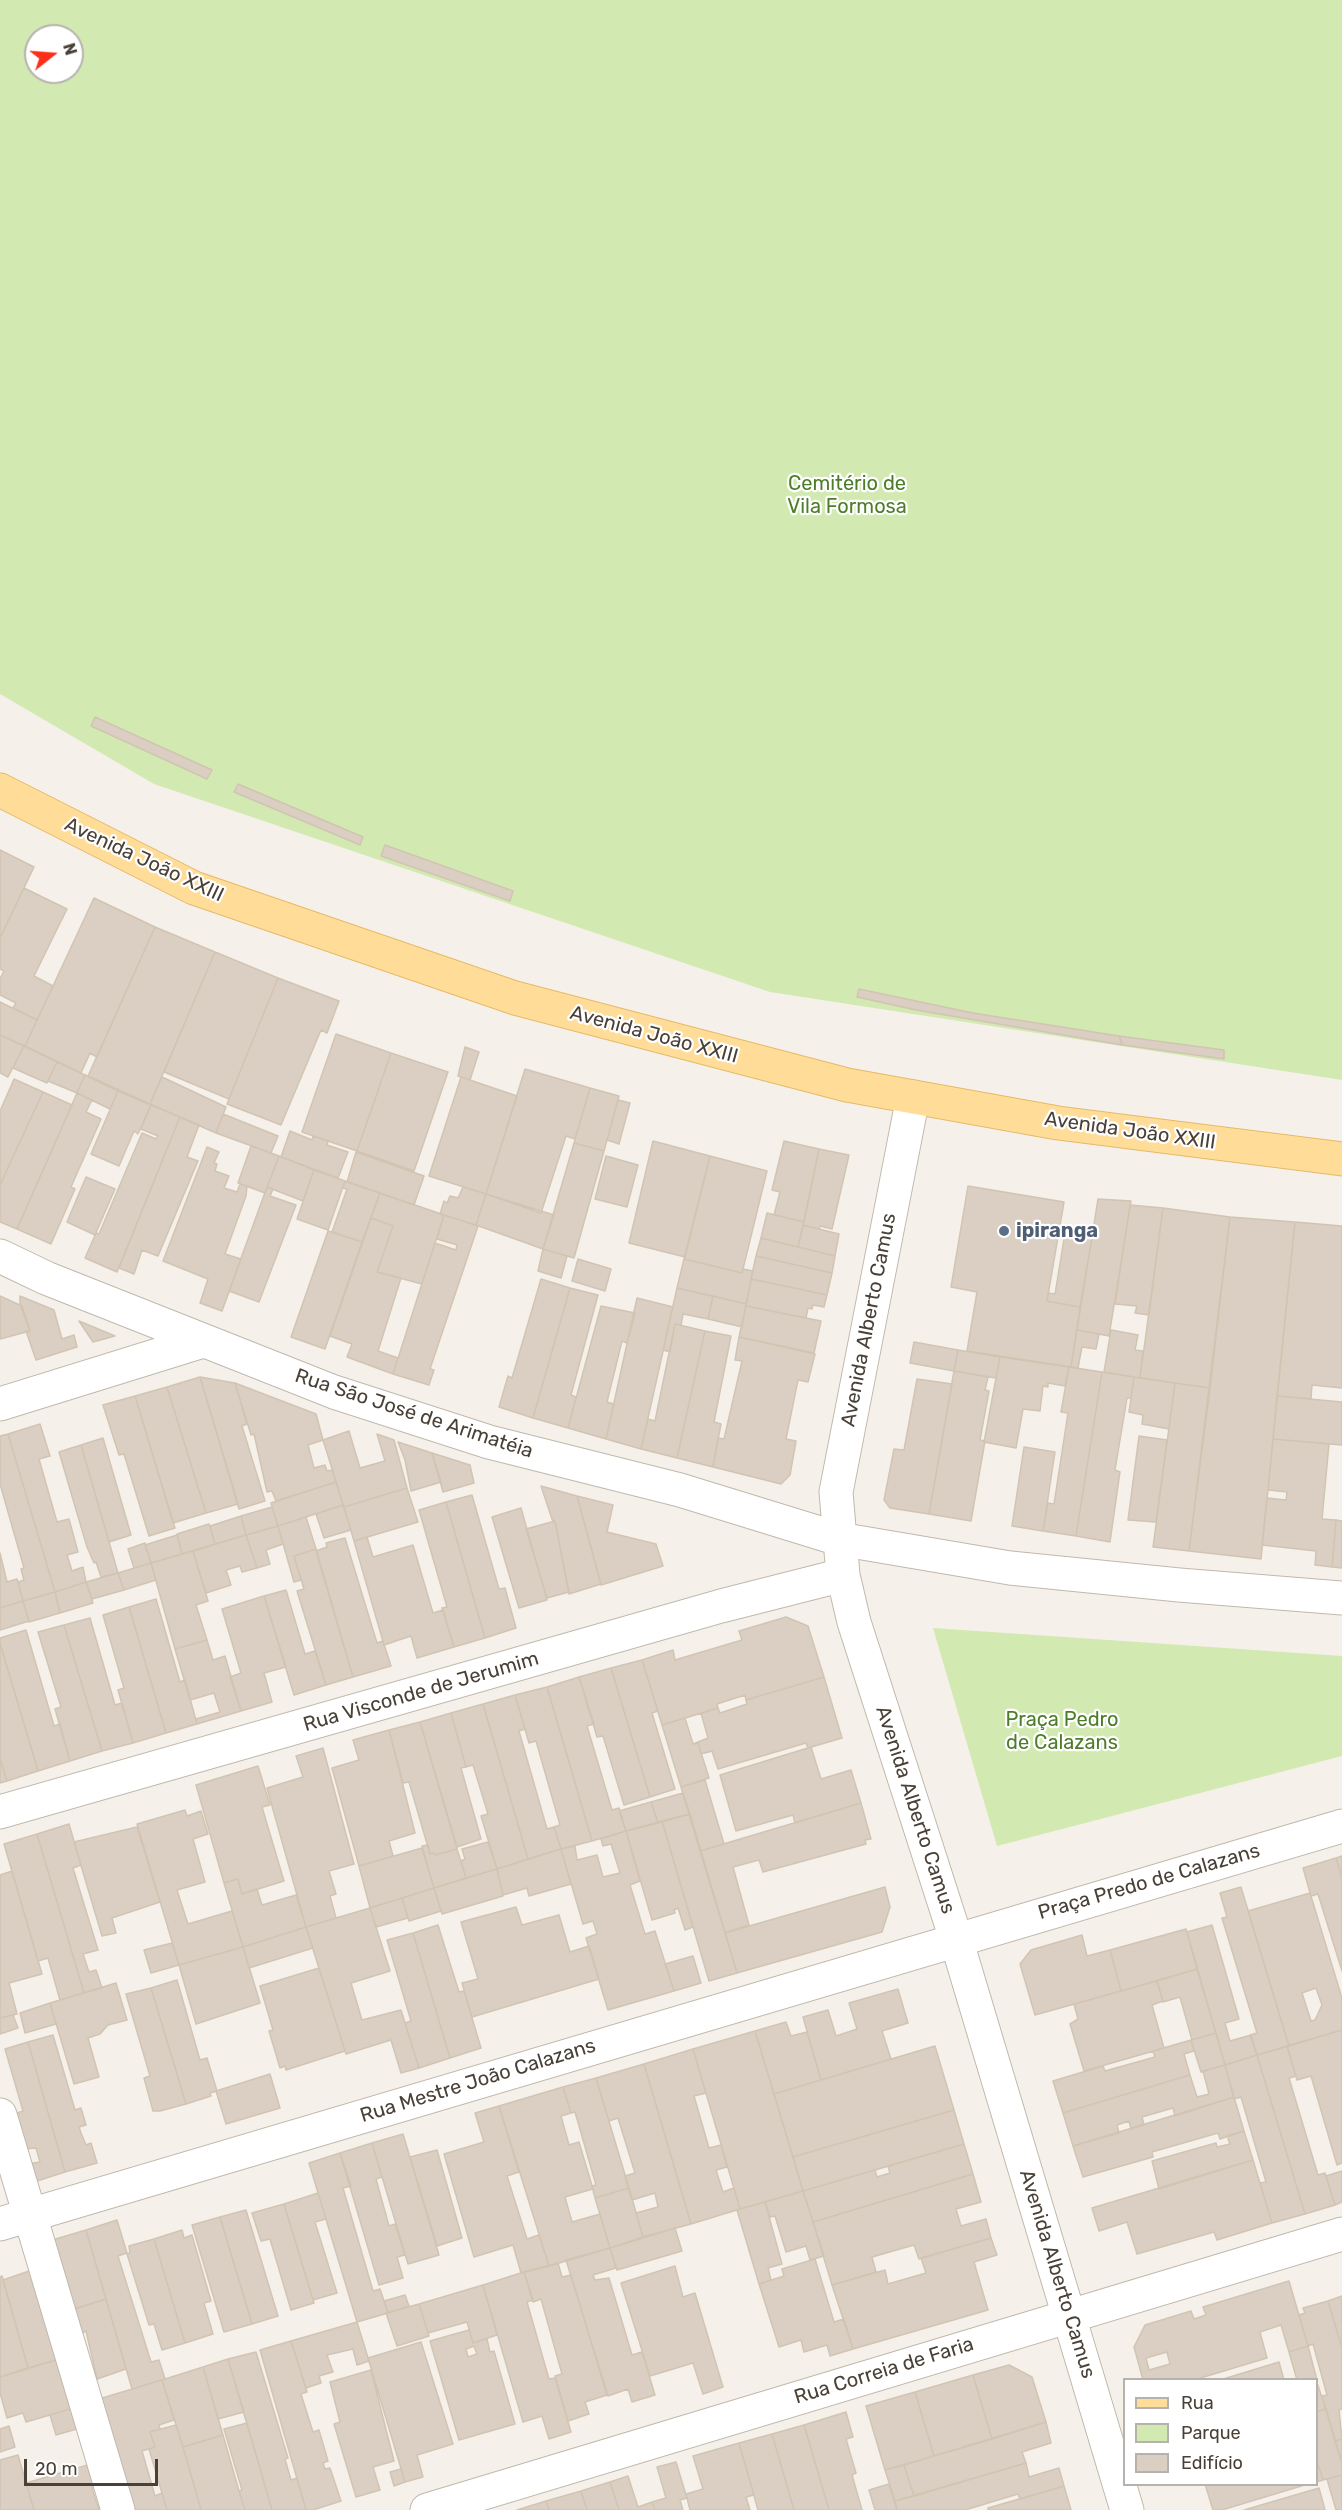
<!DOCTYPE html>
<meta charset="utf-8">
<style>
body{margin:0}
#map{position:relative;width:1342px;height:2510px;overflow:hidden;background:#f5f1ea;font-family:Rubik,sans-serif}
canvas{display:block}
.legend{position:absolute;left:1123px;top:2378px;width:195px;height:108px;box-sizing:border-box;background:#fff;border:2px solid #b6b3af;margin:0;padding:8px 10px;list-style:none;font-size:18px;color:#494138}
.legend li{display:flex;align-items:center;gap:12px;height:30px}
.legend b{width:30px;border:2px solid #b6b3af}
.north{position:absolute;left:24px;top:24px;width:60px;height:60px;box-sizing:border-box;background:#fff;border:2px solid #b6b3af;border-radius:50%;rotate:73deg;font-size:16px;font-weight:700;line-height:24px;text-align:center;color:#494138}
.north::after{content:'';display:block;margin:auto;width:21px;height:27px;background:#fc3019;clip-path:polygon(50% 0,100% 100%,50% 72%,0 100%)}
.scale{position:absolute;left:24px;top:2459px;width:134px;height:27px;box-sizing:border-box;border:3px solid #494138;border-top:0;padding-left:8px;font-size:18px;line-height:21px;white-space:nowrap;color:#494138;-webkit-text-stroke:4px #fff;paint-order:stroke}
</style>
<div id="map">
<canvas width="1342" height="2510"></canvas>
<ul class="legend">
<li><b style="height:8px;background:#fd9"></b>Rua</li>
<li><b style="height:16px;background:#d3e9b2"></b>Parque</li>
<li><b style="height:16px;background:#dacfc2"></b>Edifício</li>
</ul>
<div class="north">N</div>
<div class="scale">20 m</div>
</div>
<script>
const ctx = document.querySelector('canvas').getContext('2d');
ctx.lineJoin = 'round';
function fillPath(path, color) { ctx.fillStyle = color; ctx.fill(path, 'evenodd'); }
const shape = rows => new Path2D(rows.map(r => 'M' + r).join(''));
function stroke(path, color, width, dash) { ctx.strokeStyle = color; ctx.lineWidth = width; ctx.lineCap = dash ? 'butt' : 'round'; ctx.setLineDash(dash || []); ctx.stroke(path); }
function label(font, color, halo, rows, align = 'center') {
  ctx.font = font + ' Rubik,sans-serif'; ctx.lineWidth = 4.5; ctx.setLineDash([]); ctx.textBaseline = 'middle'; ctx.strokeStyle = halo; ctx.fillStyle = color; for (const [text, x, y, turn = 0] of rows) {
    ctx.save(); ctx.translate(x, y); ctx.rotate((+turn || 0) * Math.PI / 180); ctx.textAlign = isNaN(turn) ? turn : align; if (halo) ctx.strokeText(text, 0, 0); ctx.fillText(text, 0, 0); ctx.restore();
  }
}
fillPath(shape([
 [0,0,1342,0,1342,1080,770,992,154,784,0,694],
 [36,36,72,36,72,72,36,72],
 [933,1628,1342,1656,1342,1756,997,1846]
]), '#d3e9b2');
const building = shape([
 [95,717,212,770,207,779,91,726,95,717],
 [238,784,363,837,360,845,234,792,238,784],
 [385,845,513,891,510,901,381,856,385,845],
 [0,850,34,867,0,938,0,850],
 [24,888,67,909,34,976,53,986,37,1020,13,1008,16,1003,0,995,0,979,4,971,0,969,0,938,24,888],
 [94,898,155,927,97,1057,90,1053,81,1073,25,1046,94,898],
 [155,927,215,952,150,1104,88,1076,155,927],
 [215,952,278,978,229,1099,164,1072,215,952],
 [278,978,339,1001,327,1033,321,1030,281,1125,227,1104,278,978],
 [859,989,973,1013,1119,1036,1122,1045,916,1010,857,997,859,989],
 [0,1002,37,1020,25,1046,0,1035,0,1002],
 [336,1034,391,1053,357,1151,302,1132,336,1034],
 [0,1035,24,1046,8,1077,0,1073,0,1035],
 [1119,1036,1224,1050,1224,1059,1123,1045,1119,1036],
 [24,1046,57,1062,47,1083,13,1068,24,1046],
 [465,1047,479,1052,470,1080,458,1076,465,1047],
 [391,1053,448,1072,414,1171,357,1151,391,1053],
 [57,1062,85,1075,77,1093,48,1081,57,1062],
 [525,1069,590,1088,575,1139,566,1136,541,1213,486,1194,525,1069],
 [85,1075,118,1091,110,1109,77,1093,85,1075],
 [162,1077,226,1107,216,1133,150,1104,162,1077],
 [461,1077,517,1096,486,1194,429,1176,461,1077],
 [14,1079,43,1092,0,1185,0,1111,14,1079],
 [590,1088,619,1096,604,1151,574,1143,590,1088],
 [118,1091,151,1105,138,1134,134,1131,119,1166,91,1154,118,1091],
 [43,1092,72,1105,17,1229,0,1222,0,1185,43,1092],
 [77,1093,92,1100,86,1112,101,1119,71,1187,75,1189,51,1244,17,1229,77,1093],
 [618,1100,630,1103,619,1144,607,1140,618,1100],
 [151,1105,180,1117,117,1272,85,1258,96,1233,99,1234,142,1133,156,1139,158,1136,141,1129,151,1105],
 [223,1114,278,1136,271,1153,216,1133,223,1114],
 [180,1117,199,1125,187,1157,198,1161,158,1256,142,1250,134,1274,119,1268,180,1117],
 [290,1131,312,1140,313,1136,328,1141,327,1145,348,1152,338,1178,281,1157,290,1131],
 [653,1141,710,1156,685,1257,629,1243,653,1141],
 [784,1141,819,1149,804,1222,774,1215,780,1192,772,1190,784,1141],
 [574,1143,604,1151,574,1258,543,1249,574,1143],
 [251,1146,279,1156,265,1193,238,1183,251,1146],
 [207,1147,219,1152,214,1163,217,1164,215,1171,229,1176,224,1188,237,1192,240,1184,247,1186,246,1196,225,1254,241,1259,222,1311,200,1303,208,1279,163,1261,207,1147],
 [819,1149,849,1155,832,1229,820,1226,819,1229,803,1225,819,1149],
 [356,1152,424,1176,414,1205,347,1182,356,1152],
 [279,1156,314,1170,303,1201,267,1187,279,1156],
 [606,1156,638,1165,627,1207,595,1199,606,1156],
 [710,1156,767,1171,742,1273,684,1259,710,1156],
 [314,1170,345,1181,328,1230,297,1219,314,1170],
 [86,1177,115,1189,95,1235,67,1222,86,1177],
 [345,1181,380,1193,362,1242,332,1232,347,1189,343,1188,345,1181],
 [968,1186,1064,1202,1047,1301,1080,1307,1071,1367,967,1351,977,1292,951,1287,968,1186],
 [267,1187,273,1189,270,1196,296,1205,259,1302,229,1291,267,1187],
 [463,1187,486,1194,476,1225,440,1214,444,1201,447,1203,450,1196,458,1198,463,1187],
 [380,1193,444,1215,422,1284,377,1272,393,1226,371,1218,380,1193],
 [486,1194,554,1215,543,1249,476,1225,486,1194],
 [1098,1199,1131,1201,1109,1336,1077,1330,1098,1199],
 [1130,1205,1163,1208,1149,1315,1135,1313,1137,1306,1115,1304,1130,1205],
 [1163,1208,1230,1217,1210,1388,1140,1378,1163,1208],
 [767,1213,804,1222,798,1247,761,1238,767,1213],
 [444,1215,478,1226,430,1369,434,1370,429,1385,393,1374,435,1243,456,1250,457,1245,437,1239,444,1215],
 [1230,1217,1295,1222,1261,1559,1189,1551,1230,1217],
 [371,1218,393,1226,377,1272,401,1278,378,1351,398,1358,393,1374,347,1357,352,1344,330,1336,371,1218],
 [1295,1222,1342,1226,1342,1388,1312,1385,1311,1399,1277,1396,1295,1222],
 [803,1225,839,1234,835,1256,798,1247,803,1225],
 [328,1231,362,1242,325,1349,291,1337,328,1231],
 [1065,1233,1092,1238,1080,1307,1047,1301,1048,1293,1055,1294,1065,1233],
 [761,1238,835,1256,832,1273,756,1256,761,1238],
 [543,1249,567,1256,561,1278,538,1271,543,1249],
 [756,1256,832,1273,827,1295,751,1279,756,1256],
 [578,1259,611,1269,605,1291,572,1281,578,1259],
 [684,1259,742,1273,743,1269,753,1271,746,1304,677,1288,684,1259],
 [541,1279,570,1288,533,1418,499,1407,508,1376,512,1378,541,1279],
 [751,1279,827,1295,824,1307,813,1305,812,1309,808,1308,806,1318,746,1306,751,1279],
 [570,1288,598,1295,571,1395,576,1397,568,1428,533,1418,570,1288],
 [677,1288,713,1296,708,1319,683,1314,681,1325,675,1324,670,1352,663,1350,677,1288],
 [0,1296,22,1306,30,1331,0,1339,0,1296],
 [20,1296,54,1310,62,1339,74,1335,77,1347,36,1360,26,1331,30,1331,20,1304,20,1296],
 [713,1296,746,1304,742,1327,708,1319,713,1296],
 [637,1298,673,1307,641,1449,606,1439,637,1298],
 [601,1306,635,1313,627,1343,622,1341,607,1402,614,1404,606,1439,568,1428,601,1306],
 [746,1306,821,1321,814,1353,739,1337,746,1306],
 [79,1321,115,1336,93,1342,79,1321],
 [675,1324,705,1331,677,1458,641,1449,648,1419,655,1421,675,1324],
 [1077,1330,1099,1334,1096,1349,1082,1347,1078,1368,1071,1367,1077,1330],
 [1111,1330,1138,1335,1135,1350,1143,1351,1140,1378,1104,1372,1111,1330],
 [705,1331,731,1336,714,1422,721,1424,713,1467,677,1458,705,1331],
 [739,1337,815,1354,808,1382,798,1380,786,1439,796,1441,790,1475,781,1484,713,1467,718,1438,724,1439,742,1361,735,1360,739,1337],
 [914,1342,958,1350,954,1371,910,1363,914,1342],
 [958,1350,1000,1357,996,1378,954,1371,958,1350],
 [1000,1357,1069,1367,1065,1386,1048,1383,1048,1387,1043,1386,1040,1411,1023,1409,1016,1448,984,1442,1000,1357],
 [1069,1367,1102,1372,1076,1536,1043,1531,1048,1503,1054,1504,1068,1413,1061,1412,1069,1367],
 [954,1371,988,1377,985,1390,989,1391,980,1440,985,1441,971,1521,929,1514,954,1371],
 [1102,1372,1134,1377,1131,1398,1127,1398,1115,1470,1120,1472,1110,1542,1076,1536,1102,1372],
 [200,1377,235,1383,247,1424,242,1426,265,1501,239,1509,200,1377],
 [200,1377,238,1504,206,1513,167,1387,200,1377],
 [1134,1377,1175,1383,1169,1429,1142,1424,1143,1415,1129,1412,1134,1377],
 [917,1379,952,1384,929,1514,890,1508,884,1500,894,1449,904,1450,917,1379],
 [235,1383,316,1414,323,1440,308,1445,314,1468,325,1465,327,1471,332,1470,336,1482,276,1501,272,1491,267,1492,254,1434,251,1435,235,1383],
 [1175,1383,1210,1388,1189,1551,1153,1547,1175,1383],
 [167,1387,206,1513,173,1523,135,1396,167,1387],
 [135,1396,175,1528,149,1536,124,1454,119,1455,103,1405,135,1396],
 [1277,1396,1342,1402,1342,1445,1273,1439,1277,1396],
 [40,1424,50,1456,39,1459,57,1522,69,1519,78,1552,67,1555,72,1571,83,1567,86,1582,55,1592,8,1434,40,1424],
 [349,1431,360,1468,385,1461,377,1434,394,1440,407,1488,344,1507,323,1440,349,1431],
 [8,1434,55,1592,23,1601,18,1582,24,1580,21,1569,24,1568,0,1484,0,1436,8,1434],
 [1139,1436,1167,1440,1156,1522,1128,1520,1139,1436],
 [103,1438,131,1535,109,1542,81,1445,103,1438],
 [1273,1439,1329,1444,1322,1519,1336,1520,1332,1567,1315,1565,1316,1551,1262,1545,1267,1498,1286,1500,1287,1492,1268,1490,1273,1439],
 [398,1442,432,1453,441,1482,411,1491,405,1460,398,1442],
 [81,1445,118,1573,101,1577,96,1562,94,1563,87,1547,59,1452,81,1445],
 [1024,1447,1055,1452,1043,1531,1012,1526,1024,1447],
 [432,1453,470,1465,474,1483,443,1492,432,1453],
 [336,1482,343,1505,278,1526,271,1503,336,1482],
 [541,1486,577,1496,601,1584,569,1594,555,1521,553,1522,541,1486],
 [407,1488,418,1522,354,1541,344,1507,407,1488],
 [472,1495,499,1589,505,1588,516,1628,485,1638,446,1502,472,1495],
 [577,1496,613,1505,607,1532,656,1544,663,1566,601,1585,577,1496],
 [446,1502,485,1638,454,1647,442,1608,447,1607,419,1510,446,1502],
 [343,1505,351,1530,324,1538,316,1514,343,1505],
 [272,1507,278,1526,246,1535,241,1516,272,1507],
 [521,1508,547,1600,519,1608,492,1517,521,1508],
 [241,1516,246,1535,215,1544,210,1526,241,1516],
 [306,1517,316,1549,294,1556,301,1580,294,1582,278,1526,306,1517],
 [1336,1520,1342,1521,1342,1568,1332,1567,1336,1520],
 [555,1521,569,1592,547,1598,526,1529,555,1521],
 [209,1524,215,1544,182,1554,177,1534,209,1524],
 [278,1526,283,1544,266,1550,270,1564,257,1568,246,1535,278,1526],
 [177,1535,182,1554,151,1563,145,1545,177,1535],
 [246,1535,257,1568,242,1572,240,1566,226,1570,231,1585,206,1593,193,1551,246,1535],
 [367,1537,373,1557,413,1545,433,1613,443,1610,454,1647,417,1658,411,1636,384,1645,354,1541,367,1537],
 [345,1538,377,1643,383,1641,391,1666,353,1677,316,1551,327,1547,326,1543,345,1538],
 [145,1543,151,1563,134,1568,128,1549,145,1543],
 [316,1549,353,1677,326,1685,297,1591,304,1589,294,1556,316,1549],
 [193,1551,208,1601,196,1605,207,1640,175,1649,151,1563,193,1551],
 [0,1553,7,1582,17,1579,23,1601,0,1608,0,1553],
 [151,1563,156,1580,124,1590,118,1573,151,1563],
 [118,1573,124,1590,92,1599,86,1582,118,1573],
 [86,1582,93,1603,60,1613,55,1592,86,1582],
 [286,1590,305,1654,315,1651,326,1685,294,1695,264,1596,286,1590],
 [55,1592,60,1613,29,1622,23,1601,55,1592],
 [264,1596,286,1667,264,1673,272,1702,241,1711,230,1677,241,1673,222,1609,264,1596],
 [156,1599,180,1682,185,1680,197,1724,166,1733,129,1607,156,1599],
 [23,1601,29,1621,0,1630,0,1608,23,1601],
 [129,1607,166,1733,133,1743,118,1690,124,1688,103,1615,129,1607],
 [786,1617,808,1626,824,1677,746,1700,745,1695,717,1704,718,1708,662,1725,642,1660,673,1650,675,1660,742,1640,739,1631,786,1617],
 [90,1618,115,1705,122,1703,133,1743,102,1751,64,1625,90,1618],
 [64,1625,102,1751,70,1761,55,1709,61,1707,38,1632,64,1625],
 [26,1630,54,1726,60,1724,70,1761,38,1771,0,1643,0,1638,26,1630],
 [207,1640,213,1660,225,1656,241,1711,197,1724,196,1719,220,1712,214,1693,190,1700,175,1649,207,1640],
 [0,1643,38,1771,7,1781,0,1759,0,1643],
 [642,1660,658,1711,652,1713,675,1789,650,1797,611,1668,642,1660],
 [611,1668,650,1797,624,1805,603,1736,597,1737,579,1677,611,1668],
 [579,1677,594,1724,587,1726,612,1810,619,1808,626,1831,592,1841,547,1687,579,1677],
 [824,1677,842,1738,808,1748,806,1743,718,1769,712,1751,701,1754,698,1743,693,1744,708,1738,701,1713,718,1708,720,1713,747,1704,746,1700,824,1677],
 [547,1687,592,1841,561,1849,554,1827,560,1825,536,1741,529,1743,515,1695,547,1687],
 [515,1695,525,1729,519,1731,547,1829,554,1827,561,1849,528,1859,483,1704,515,1695],
 [483,1704,528,1859,497,1869,481,1816,488,1814,473,1765,466,1767,451,1713,483,1704],
 [451,1713,466,1767,461,1768,481,1839,457,1847,420,1722,451,1713],
 [685,1718,693,1744,698,1743,709,1778,681,1787,662,1725,685,1718],
 [420,1722,457,1849,435,1855,434,1853,430,1854,409,1782,403,1783,389,1730,420,1722],
 [389,1730,415,1833,389,1841,393,1856,359,1866,332,1768,359,1760,353,1740,389,1730],
 [811,1747,821,1779,851,1770,861,1803,795,1823,793,1815,736,1831,720,1775,811,1747],
 [323,1748,354,1864,329,1871,336,1894,330,1896,336,1918,306,1927,267,1788,303,1777,296,1756,323,1748],
 [0,1759,7,1781,0,1783,0,1759],
 [258,1766,270,1805,262,1807,284,1881,242,1894,238,1879,224,1883,196,1785,258,1766],
 [705,1780,724,1844,700,1851,681,1787,705,1780],
 [683,1793,690,1814,658,1823,651,1802,683,1793],
 [651,1802,658,1823,626,1831,619,1811,651,1802],
 [861,1803,871,1839,865,1840,866,1844,763,1872,759,1860,733,1867,749,1925,725,1933,700,1851,861,1803],
 [185,1810,187,1816,201,1811,208,1834,193,1839,205,1882,177,1890,188,1924,232,1911,243,1947,179,1965,137,1824,185,1810],
 [690,1814,737,1973,709,1981,662,1821,690,1814],
 [662,1821,693,1927,685,1930,678,1908,674,1910,675,1913,652,1920,626,1831,662,1821],
 [69,1824,81,1865,73,1868,98,1950,83,1954,89,1972,96,1970,102,1988,84,1993,37,1834,69,1824],
 [137,1827,160,1902,112,1918,116,1933,102,1936,74,1842,137,1827],
 [626,1831,640,1881,630,1885,645,1934,655,1931,674,1991,608,2010,586,1938,597,1934,593,1921,583,1924,561,1849,575,1846,577,1860,597,1855,603,1877,620,1873,611,1844,603,1846,601,1839,626,1831],
 [37,1834,84,1993,60,2000,48,1958,38,1961,4,1844,37,1834],
 [488,1842,497,1869,466,1878,461,1861,465,1859,462,1849,488,1842],
 [428,1845,430,1854,434,1853,435,1855,457,1849,466,1878,434,1888,422,1846,428,1845],
 [422,1848,434,1888,370,1908,359,1866,422,1848],
 [561,1849,571,1884,529,1896,527,1888,503,1895,497,1869,561,1849],
 [1342,1856,1342,1878,1336,1858,1342,1856],
 [1336,1858,1342,1878,1342,1971,1318,1894,1311,1896,1303,1868,1336,1858],
 [497,1869,503,1896,442,1914,434,1888,497,1869],
 [12,1871,42,1974,9,1983,17,2014,0,2018,0,1875,12,1871],
 [238,1879,242,1894,257,1889,262,1905,296,1895,306,1927,243,1947,224,1883,238,1879],
 [885,1887,890,1907,882,1932,737,1973,725,1933,885,1887],
 [1241,1887,1289,2046,1257,2055,1250,2035,1257,2033,1222,1918,1227,1917,1220,1893,1241,1887],
 [434,1888,441,1911,409,1921,402,1898,434,1888],
 [1310,1893,1342,1998,1342,2030,1289,2046,1248,1911,1310,1893],
 [1316,1988,1322,2005,1315,2020,1311,2021,1302,1993,1316,1988],
 [402,1898,408,1918,376,1927,370,1908,402,1898],
 [516,1907,522,1925,559,1915,570,1952,589,1946,599,1979,472,2017,462,1983,478,1979,461,1922,516,1907],
 [370,1908,390,1971,351,1983,362,2020,401,2010,419,2068,401,2073,391,2040,346,2054,306,1927,370,1908],
 [438,1925,459,1992,464,1991,481,2048,450,2058,413,1933,438,1925],
 [1212,1925,1239,2019,1225,2023,1230,2041,1251,2035,1257,2055,1225,2065,1187,1932,1212,1925],
 [306,1927,313,1948,249,1968,243,1947,306,1927],
 [1186,1929,1197,1969,1121,1991,1110,1950,1186,1929],
 [413,1933,450,2058,419,2068,405,2023,411,2021,387,1940,413,1933],
 [1082,1935,1087,1956,1110,1950,1121,1991,1035,2015,1020,1964,1031,1950,1082,1935],
 [172,1943,179,1965,151,1973,144,1950,172,1943],
 [243,1947,260,2003,196,2024,179,1965,243,1947],
 [693,1956,701,1983,674,1991,665,1964,693,1956],
 [319,1968,345,2051,286,2070,285,2066,280,2068,269,2031,273,2030,260,1986,319,1968],
 [1197,1969,1216,2033,1192,2040,1180,1997,1163,2002,1157,1981,1197,1969],
 [177,1980,200,2060,207,2058,217,2091,210,2093,211,2096,186,2104,151,1988,177,1980],
 [1157,1981,1163,2001,1152,2005,1164,2048,1084,2071,1070,2024,1078,2019,1074,2004,1157,1981],
 [116,1983,127,2020,108,2025,100,2034,88,2038,99,2077,74,2084,50,2003,116,1983],
 [151,1988,186,2104,160,2111,153,2111,144,2078,150,2076,126,1994,151,1988],
 [898,1989,908,2023,882,2031,891,2059,821,2080,803,2017,828,2010,836,2036,857,2029,849,2003,898,1989],
 [50,2003,56,2024,25,2033,20,2013,50,2003],
 [13,2015,18,2028,0,2034,0,2018,13,2015],
 [786,2022,791,2036,807,2032,821,2080,774,2094,755,2031,786,2022],
 [1342,2030,1342,2163,1337,2165,1311,2076,1297,2080,1287,2046,1342,2030],
 [755,2031,803,2191,740,2209,693,2049,755,2031],
 [1216,2033,1225,2065,1201,2072,1191,2040,1216,2033],
 [53,2035,75,2110,81,2108,86,2125,79,2127,81,2133,86,2145,91,2143,97,2163,65,2172,28,2042,53,2035],
 [1191,2040,1194,2051,1184,2054,1190,2075,1063,2113,1053,2081,1103,2066,1105,2071,1155,2057,1153,2051,1191,2040],
 [28,2042,65,2172,34,2182,28,2164,40,2162,36,2148,24,2149,14,2114,23,2111,5,2049,28,2042],
 [935,2046,954,2110,793,2157,774,2094,935,2046],
 [1287,2046,1296,2076,1289,2078,1318,2175,1325,2173,1335,2205,1305,2214,1257,2055,1287,2046],
 [693,2049,706,2093,694,2096,709,2148,721,2145,727,2167,716,2170,723,2192,734,2188,740,2209,691,2224,644,2064,693,2049],
 [1257,2055,1305,2214,1272,2223,1260,2183,1266,2182,1241,2097,1234,2099,1225,2065,1257,2055],
 [644,2064,691,2224,643,2237,636,2213,658,2207,655,2193,632,2200,625,2176,635,2173,618,2118,609,2121,596,2078,644,2064],
 [1225,2065,1234,2097,1175,2116,1173,2108,1142,2117,1144,2125,1131,2129,1129,2121,1117,2125,1119,2133,1073,2146,1063,2113,1190,2075,1197,2097,1209,2094,1203,2071,1225,2065],
 [270,2074,280,2108,226,2124,216,2091,270,2074],
 [596,2078,629,2188,595,2198,592,2186,596,2185,575,2112,571,2113,563,2087,596,2078],
 [563,2087,571,2113,561,2116,569,2145,579,2142,593,2189,565,2197,572,2222,600,2214,610,2248,549,2266,499,2106,563,2087],
 [1234,2097,1244,2131,1220,2139,1218,2133,1152,2152,1153,2157,1083,2177,1073,2146,1234,2097],
 [499,2106,519,2172,507,2176,527,2239,539,2235,549,2266,521,2273,513,2245,474,2257,444,2154,484,2142,475,2113,499,2106],
 [954,2110,964,2144,803,2191,793,2157,954,2110],
 [1244,2131,1253,2160,1159,2189,1152,2161,1216,2143,1217,2147,1230,2144,1227,2136,1244,2131],
 [403,2134,439,2255,408,2264,372,2143,403,2134],
 [372,2143,382,2177,376,2179,389,2226,395,2224,405,2255,397,2257,403,2278,379,2285,340,2153,372,2143],
 [964,2144,973,2174,813,2222,803,2191,875,2170,877,2177,890,2173,888,2166,964,2144],
 [437,2150,462,2238,437,2246,410,2157,437,2150],
 [340,2153,351,2186,343,2188,373,2291,380,2289,388,2313,357,2322,309,2163,340,2153],
 [1253,2160,1272,2223,1217,2240,1214,2232,1137,2254,1127,2222,1099,2231,1092,2208,1253,2160],
 [1342,2171,1342,2202,1335,2205,1326,2176,1342,2171],
 [973,2174,981,2202,956,2209,961,2226,986,2219,991,2238,919,2259,914,2245,872,2257,876,2272,832,2285,813,2222,973,2174],
 [629,2188,643,2237,610,2248,595,2198,629,2188],
 [803,2191,824,2256,810,2260,806,2246,786,2252,775,2216,770,2217,765,2202,803,2191],
 [318,2193,326,2219,315,2222,337,2293,313,2300,284,2204,318,2193],
 [765,2202,782,2264,768,2268,771,2280,759,2284,737,2210,765,2202],
 [284,2204,314,2303,291,2310,270,2239,261,2241,252,2213,284,2204],
 [246,2210,278,2316,252,2324,220,2217,246,2210],
 [220,2217,252,2324,224,2332,192,2225,220,2217],
 [117,2220,127,2253,118,2256,151,2362,159,2360,165,2379,132,2389,86,2230,117,2220],
 [675,2228,682,2251,617,2270,610,2248,675,2228],
 [86,2230,106,2299,71,2310,49,2241,86,2230],
 [182,2230,184,2238,192,2235,211,2301,204,2303,213,2334,185,2343,154,2239,182,2230],
 [991,2238,997,2255,974,2262,988,2310,853,2349,832,2285,885,2270,888,2284,926,2273,921,2258,991,2238],
 [154,2239,185,2343,162,2350,154,2324,149,2325,127,2254,130,2253,129,2246,154,2239],
 [610,2248,616,2268,593,2275,595,2280,609,2278,632,2355,642,2352,655,2395,632,2402,628,2389,608,2396,566,2260,610,2248],
 [815,2259,834,2322,844,2319,853,2349,830,2356,827,2345,804,2352,801,2340,779,2347,759,2284,784,2276,782,2269,815,2259],
 [558,2263,562,2277,571,2275,607,2395,585,2402,589,2414,568,2421,555,2376,562,2374,541,2299,533,2302,524,2272,558,2263],
 [675,2266,683,2297,695,2293,723,2387,703,2394,693,2363,650,2376,621,2283,675,2266],
 [32,2270,59,2359,28,2368,3,2280,32,2270],
 [524,2272,533,2300,527,2302,549,2379,555,2378,571,2432,549,2439,542,2416,523,2422,483,2285,524,2272],
 [2,2276,28,2368,0,2377,0,2277,2,2276],
 [1289,2281,1308,2346,1289,2352,1281,2325,1260,2332,1267,2358,1194,2380,1143,2380,1134,2347,1145,2325,1191,2311,1194,2319,1206,2315,1203,2307,1289,2281],
 [1167,2352,1170,2364,1149,2370,1146,2358,1167,2352],
 [483,2285,497,2335,473,2343,467,2322,428,2333,419,2304,483,2285],
 [405,2295,409,2306,388,2313,384,2301,405,2295],
 [1342,2296,1342,2348,1328,2301,1342,2296],
 [106,2299,126,2369,97,2379,86,2331,82,2333,75,2309,106,2299],
 [1328,2301,1342,2348,1342,2409,1339,2410,1342,2439,1335,2441,1322,2396,1327,2395,1313,2344,1308,2346,1299,2315,1305,2313,1303,2308,1328,2301],
 [419,2304,429,2336,397,2346,386,2313,419,2304],
 [357,2322,369,2361,357,2365,353,2349,327,2355,333,2372,319,2376,321,2383,306,2388,291,2341,357,2322],
 [469,2330,473,2343,487,2339,490,2352,494,2351,515,2424,459,2440,430,2341,469,2330],
 [474,2346,477,2354,468,2357,466,2349,474,2346],
 [291,2341,307,2392,301,2394,313,2432,319,2430,328,2461,323,2463,325,2469,330,2468,341,2501,313,2510,306,2510,260,2350,291,2341],
 [421,2342,453,2444,417,2455,423,2477,405,2482,368,2358,421,2342],
 [1308,2346,1317,2380,1297,2380,1289,2352,1308,2346],
 [256,2352,288,2458,285,2459,291,2480,297,2478,306,2510,272,2510,228,2359,256,2352],
 [59,2359,74,2408,26,2422,23,2413,7,2418,0,2393,0,2377,59,2359],
 [228,2359,244,2412,218,2419,203,2367,228,2359],
 [1279,2362,1284,2380,1220,2380,1279,2362],
 [1009,2365,1032,2377,1046,2422,992,2439,973,2375,1009,2365],
 [203,2367,223,2435,183,2447,162,2380,203,2367],
 [371,2370,394,2461,373,2467,380,2490,356,2497,334,2424,340,2422,330,2382,371,2370],
 [973,2375,992,2439,934,2456,915,2392,973,2375],
 [162,2380,174,2420,159,2425,160,2429,150,2432,155,2447,142,2451,155,2496,162,2493,167,2510,131,2510,99,2399,162,2380],
 [1316,2380,1326,2409,1316,2412,1316,2380],
 [915,2392,934,2456,885,2470,866,2406,915,2392],
 [74,2408,80,2428,56,2435,50,2415,74,2408],
 [1326,2409,1342,2463,1342,2475,1323,2480,1316,2458,1316,2412,1326,2409],
 [846,2412,853,2437,846,2439,856,2473,852,2475,862,2510,829,2510,804,2425,846,2412],
 [1046,2422,1051,2443,1022,2452,1026,2463,914,2496,904,2465,1046,2422],
 [247,2423,272,2510,245,2510,239,2491,242,2490,224,2429,247,2423],
 [176,2425,183,2447,201,2510,167,2510,162,2493,149,2449,155,2447,150,2432,176,2425],
 [804,2425,829,2510,794,2510,772,2434,804,2425],
 [9,2426,15,2447,0,2452,0,2429,9,2426],
 [772,2434,794,2510,758,2510,739,2443,772,2434],
 [223,2435,239,2491,245,2510,201,2510,183,2447,223,2435],
 [1342,2439,1342,2459,1341,2460,1335,2441,1342,2439],
 [739,2443,754,2495,746,2497,750,2510,690,2510,686,2494,703,2489,693,2456,739,2443],
 [18,2455,34,2510,0,2510,0,2460,18,2455],
 [1316,2458,1323,2480,1316,2482,1316,2458],
 [676,2462,687,2498,680,2500,683,2510,655,2510,652,2502,666,2498,657,2467,676,2462],
 [1026,2463,1029,2477,1059,2468,1064,2486,1020,2499,1018,2494,965,2510,897,2510,895,2501,1026,2463],
 [91,2464,97,2486,92,2488,99,2510,34,2510,26,2483,91,2464],
 [904,2465,914,2496,895,2501,885,2470,904,2465],
 [401,2469,405,2482,394,2486,390,2472,401,2469],
 [1342,2475,1342,2510,1336,2510,1327,2479,1342,2475],
 [628,2476,638,2507,652,2502,655,2510,619,2510,610,2482,628,2476],
 [610,2482,619,2510,587,2510,581,2491,610,2482],
 [889,2484,897,2510,875,2510,869,2490,889,2484],
 [1205,2484,1308,2484,1222,2510,1213,2510,1205,2484],
 [1064,2486,1071,2510,988,2510,988,2508,1064,2486],
 [1319,2488,1325,2510,1244,2510,1319,2488],
 [581,2491,587,2510,549,2510,546,2501,581,2491],
 [546,2501,549,2510,517,2510,546,2501]
]);
fillPath(building, '#dacfc2');
stroke(building, '#d2c4b2', 1.5);
const minor = shape([
 [913,1097,836,1492,843,1575,854,1622,956,1939,1127,2510],
 [0,1256,46,1278,334,1392,489,1442,680,1490,839,1539,1010,1568,1179,1585,1342,1598],
 [0,1404,203,1341],
 [0,1812,721,1606,843,1575],
 [0,2115,118,2510],
 [0,2224,1342,1826],
 [427,2510,1342,2234]
]);
const major = shape([
 [0,790,194,888,515,998,847,1085,1058,1123,1342,1159]
]);
stroke(minor, '#c1b8ac', 35);
stroke(major, '#e6b967', 35);
stroke(minor, '#fff', 33);
stroke(major, '#fd9', 33);
for (const [x, y, r, color] of [
 [1004,1231,6,"#5c6f8a"]
]) { const dot = new Path2D(); dot.arc(x, y, r, 0, 2 * Math.PI); ctx.fillStyle = color; ctx.fill(dot); stroke(dot, '#fff', 2); }
label('20px', '#4d7d29', '#fff', [
 ["Cemitério de",847,484],
 ["Vila Formosa",847,507],
 ["Praça Pedro",1062,1720],
 ["de Calazans",1062,1743]
]);
label('20px', '#494138', '#fff', [
 ["Avenida João XXIII",144,860,25],
 ["Avenida João XXIII",654,1035,15],
 ["Avenida João XXIII",1130,1131,8],
 ["Avenida Alberto Camus",869,1320,-79],
 ["Rua São José de Arimatéia",414,1414,18],
 ["Rua Visconde de Jerumim",421,1692,-16],
 ["Avenida Alberto Camus",915,1810,72],
 ["Praça Predo de Calazans",1149,1882,-16],
 ["Rua Mestre João Calazans",478,2081,-17],
 ["Avenida Alberto Camus",1057,2274,73],
 ["Rua Correia de Faria",884,2371,-17]
]);
label('bold 20px', '#4e5e75', '#fff', [
 ["ipiranga",1016,1231]
], 'left');
</script>
